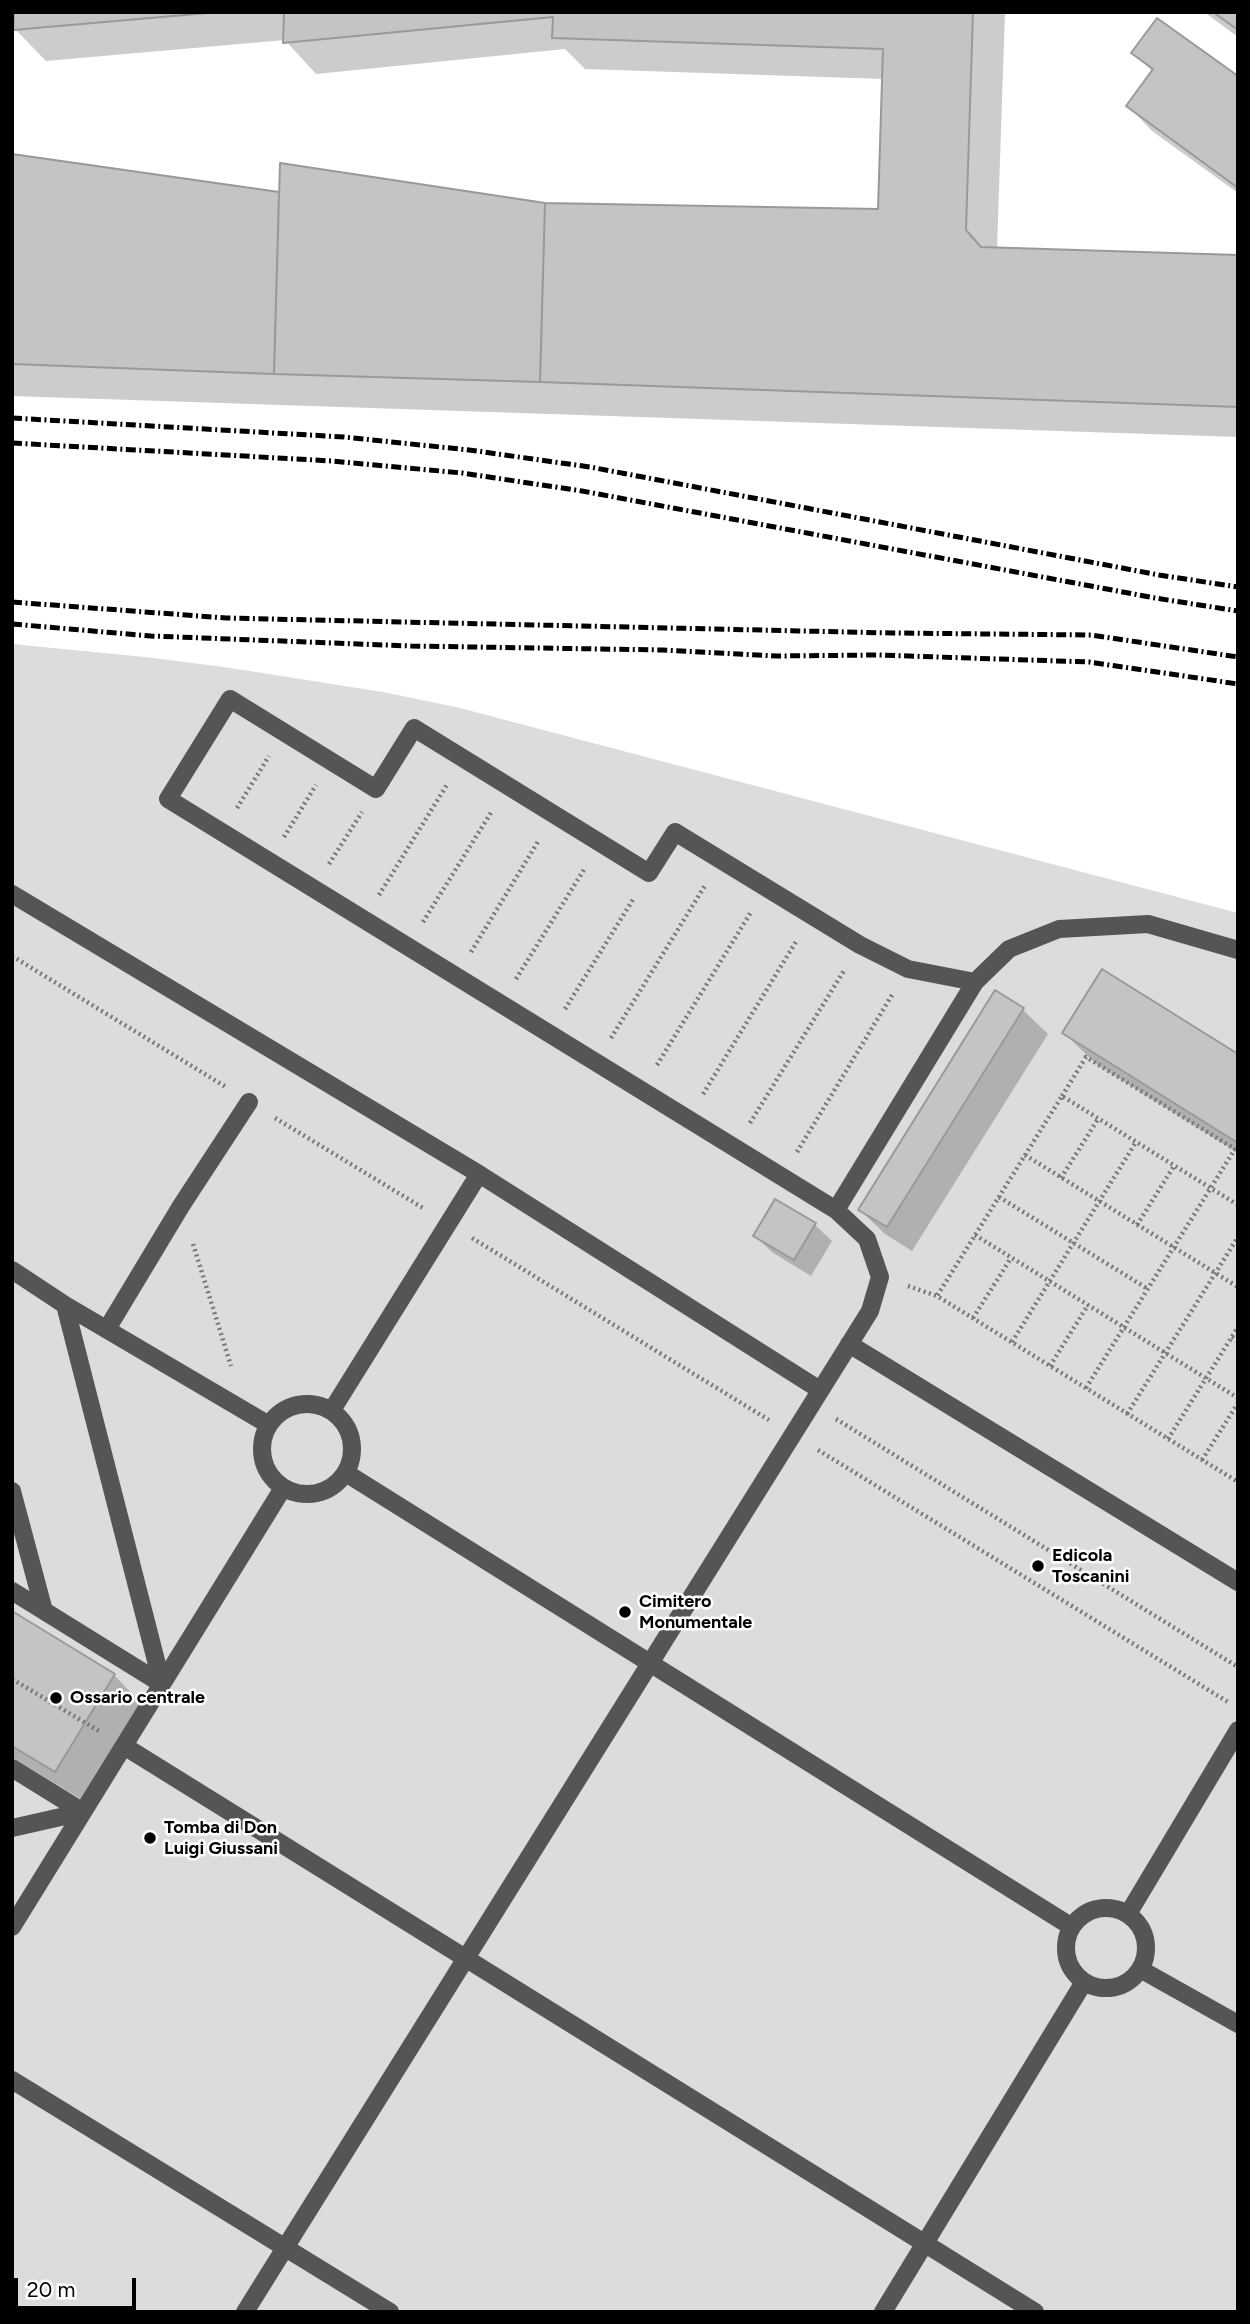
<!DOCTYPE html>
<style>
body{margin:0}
#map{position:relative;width:1250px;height:2324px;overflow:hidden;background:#fff;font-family:Figtree,sans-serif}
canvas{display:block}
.frame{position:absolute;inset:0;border:14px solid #000;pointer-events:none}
.scale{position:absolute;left:14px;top:2278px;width:122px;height:32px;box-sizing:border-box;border:4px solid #000;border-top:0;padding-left:9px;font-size:21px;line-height:24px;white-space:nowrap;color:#000;-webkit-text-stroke:5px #fff;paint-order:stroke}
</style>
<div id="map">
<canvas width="1250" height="2324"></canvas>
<div class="frame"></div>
<div class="scale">20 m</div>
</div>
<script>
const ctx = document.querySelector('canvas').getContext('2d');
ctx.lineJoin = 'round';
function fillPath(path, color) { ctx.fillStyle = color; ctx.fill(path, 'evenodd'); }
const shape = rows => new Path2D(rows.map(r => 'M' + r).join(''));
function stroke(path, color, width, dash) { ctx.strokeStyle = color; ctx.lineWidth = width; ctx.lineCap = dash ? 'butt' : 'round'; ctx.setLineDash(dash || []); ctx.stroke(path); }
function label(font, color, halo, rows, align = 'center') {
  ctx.font = font + ' Figtree,sans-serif'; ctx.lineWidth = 5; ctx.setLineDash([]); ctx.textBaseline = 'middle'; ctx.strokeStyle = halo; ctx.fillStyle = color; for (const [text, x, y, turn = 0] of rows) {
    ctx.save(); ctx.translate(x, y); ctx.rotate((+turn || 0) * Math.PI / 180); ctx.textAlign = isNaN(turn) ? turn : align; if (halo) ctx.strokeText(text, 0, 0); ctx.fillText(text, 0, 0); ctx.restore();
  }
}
fillPath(shape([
 [12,644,145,657,224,667,383,692,460,708,1238,913,1238,2312,12,2312]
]), '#dcdcdc');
fillPath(shape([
 [15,12,1005,12,997,249,1238,257,1238,437,12,396,13,156,280,194,545,205,879,211,884,79,585,69,565,49,316,74,285,40,46,61,15,29],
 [1204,12,1238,12,1238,37],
 [1134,53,1238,79,1238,193,1152,131,1128,106,1153,72],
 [996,993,1023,1010,1048,1034,912,1251,885,1234,860,1210],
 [1064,1033,1238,1056,1238,1153,1096,1064],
 [775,1202,815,1225,832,1241,811,1276,772,1252,755,1236],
 [12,1613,114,1675,145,1707,87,1803,12,1757]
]), '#0003');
const building = shape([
 [14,12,219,12,13,30,14,12],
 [284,12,973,12,966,230,981,247,1238,255,1238,407,540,382,545,203,878,209,883,49,552,38,553,17,283,43,284,12],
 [1213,12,1238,12,1238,30,1213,12],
 [1157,18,1238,76,1238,188,1126,106,1153,69,1131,53,1157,18],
 [12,154,279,192,274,374,12,364,12,154],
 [280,163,545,203,540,382,274,374,280,163],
 [1102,969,1238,1054,1238,1143,1062,1033,1102,969],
 [995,990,1024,1008,887,1227,858,1210,995,990],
 [775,1199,816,1223,794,1260,753,1236,775,1199],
 [12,1611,115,1674,55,1772,12,1746,12,1611]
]);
fillPath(building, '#c4c4c4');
stroke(building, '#999', 2);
stroke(shape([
 [237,808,269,756],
 [284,837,316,785],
 [329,864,362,812],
 [379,895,448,783],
 [423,922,492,811],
 [471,952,539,840],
 [12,956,226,1087],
 [516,979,585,868],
 [565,1009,634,898],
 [611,1038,706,884],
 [657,1065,751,912],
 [703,1094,797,940],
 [1062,1096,1086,1057,1238,1151],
 [275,1118,423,1208],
 [750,1123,845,969],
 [797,1152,892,995],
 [1025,1155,1238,1287],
 [1061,1178,1098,1119],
 [999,1197,1148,1289],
 [1238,1205,1062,1096,937,1296,1238,1482],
 [1137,1225,1174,1166],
 [975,1235,1238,1398],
 [472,1238,769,1420],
 [193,1244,231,1366],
 [908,1286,937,1296],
 [973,1318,1011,1258],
 [1232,1337,1238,1341],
 [1012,1342,1136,1142],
 [1050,1366,1088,1305],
 [1086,1388,1235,1149],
 [1127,1414,1238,1237],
 [836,1419,1238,1667],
 [1168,1439,1238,1327],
 [818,1450,1228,1702],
 [1202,1460,1238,1403],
 [12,1679,99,1731]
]), '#777', 4.5, [2, 3.5]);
stroke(shape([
 [230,699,376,789,414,728,649,873,675,832,860,945,908,969,975,982,836,1210,168,799,230,699],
 [12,894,479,1174,820,1390],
 [975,982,1009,949,1059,929,1148,924,1238,950],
 [12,1270,65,1305,269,1425],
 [107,1329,181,1206,249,1102],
 [849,1344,1238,1582],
 '262 1449a45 45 0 1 1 90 0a45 45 0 1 1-90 0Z',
 [332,1410,479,1174],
 [346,1473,1072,1927],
 [12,1491,44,1611],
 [12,1591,162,1684,65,1305],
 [124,1746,1035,2312],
 [12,1768,83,1812,12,1828],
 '1066 1948a40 40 0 1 1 80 0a40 40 0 1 1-80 0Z',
 [1128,1914,1238,1730],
 [12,1927,283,1488],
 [1140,1969,1238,2024],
 [12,2080,390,2312],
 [245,2312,870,1311,880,1277,867,1239,836,1210],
 [883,2312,1084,1982]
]), '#555', 18);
stroke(shape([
 [12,418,344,437,469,450,590,467,1159,575,1238,587],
 [12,443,332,461,462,473,582,491,1155,598,1238,611],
 [12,602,226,618,892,633,1091,635,1238,657],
 [12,624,151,636,411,646,663,650,777,656,878,655,1089,662,1238,684]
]), '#000', 5, [10, 3.5, 2, 3.5]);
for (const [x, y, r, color] of [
 [1038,1566,7,"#000"],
 [625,1612,7,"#000"],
 [56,1698,7,"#000"],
 [150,1838,7,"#000"]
]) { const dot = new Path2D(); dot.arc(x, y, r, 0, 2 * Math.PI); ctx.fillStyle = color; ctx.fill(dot); stroke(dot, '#fff', 2.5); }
label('bold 18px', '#000', '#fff', [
 ["Edicola",1052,1556],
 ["Toscanini",1052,1577],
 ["Cimitero",639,1602],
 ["Monumentale",639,1623],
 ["Ossario centrale",70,1698],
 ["Tomba di Don",164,1828],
 ["Luigi Giussani",164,1849]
], 'left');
</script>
